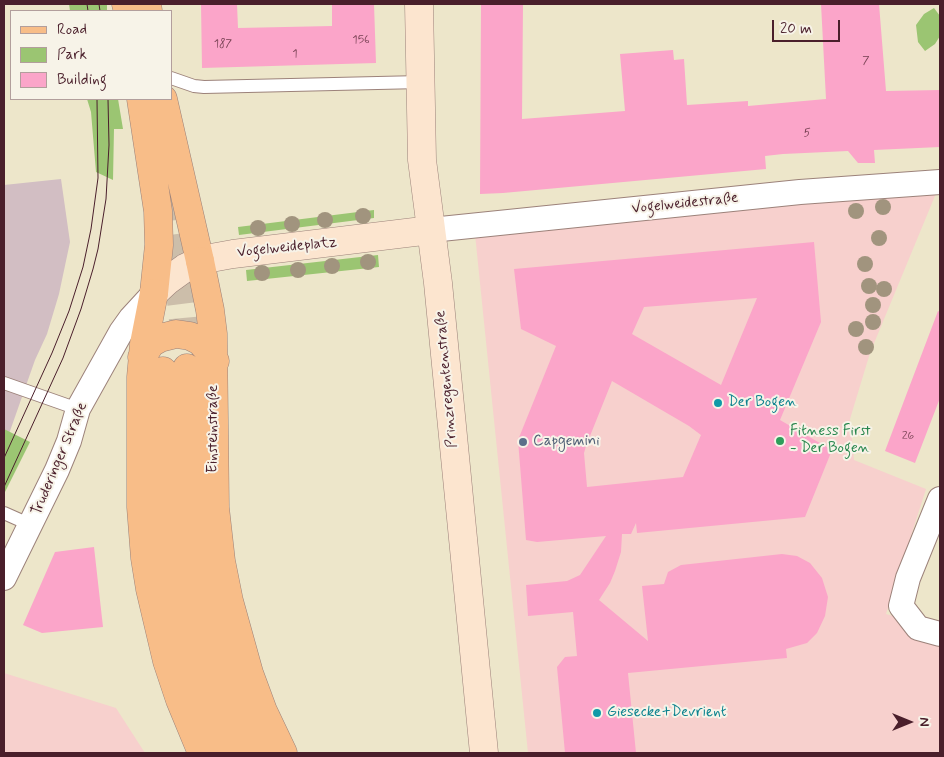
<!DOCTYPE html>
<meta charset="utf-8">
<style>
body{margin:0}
#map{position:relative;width:944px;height:757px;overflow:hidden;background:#ede6ca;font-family:Mynerve,sans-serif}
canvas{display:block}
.frame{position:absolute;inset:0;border:5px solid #4a1f2b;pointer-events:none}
.legend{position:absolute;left:10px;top:10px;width:162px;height:90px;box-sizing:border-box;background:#f7f3e8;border:1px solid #b29e9c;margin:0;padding:6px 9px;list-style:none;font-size:15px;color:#4a1f2b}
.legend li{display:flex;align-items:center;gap:10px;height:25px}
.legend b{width:25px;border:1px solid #b29e9c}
.north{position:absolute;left:884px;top:697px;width:50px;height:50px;-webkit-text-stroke:4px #f7f3e8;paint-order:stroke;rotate:90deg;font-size:14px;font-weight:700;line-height:20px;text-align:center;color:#4a1f2b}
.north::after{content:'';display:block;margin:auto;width:18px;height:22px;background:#4a1f2b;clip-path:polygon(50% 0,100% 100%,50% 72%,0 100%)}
.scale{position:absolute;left:772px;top:20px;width:68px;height:22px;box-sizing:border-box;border:2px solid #4a1f2b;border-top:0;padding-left:6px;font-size:15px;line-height:18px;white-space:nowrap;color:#4a1f2b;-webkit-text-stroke:4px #f7f3e8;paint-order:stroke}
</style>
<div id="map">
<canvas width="944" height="757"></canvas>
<div class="frame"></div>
<ul class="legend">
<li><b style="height:6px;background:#f8bd88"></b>Road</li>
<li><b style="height:14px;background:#9bc572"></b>Park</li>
<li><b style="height:14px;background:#fba5c9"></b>Building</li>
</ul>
<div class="north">N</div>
<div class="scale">20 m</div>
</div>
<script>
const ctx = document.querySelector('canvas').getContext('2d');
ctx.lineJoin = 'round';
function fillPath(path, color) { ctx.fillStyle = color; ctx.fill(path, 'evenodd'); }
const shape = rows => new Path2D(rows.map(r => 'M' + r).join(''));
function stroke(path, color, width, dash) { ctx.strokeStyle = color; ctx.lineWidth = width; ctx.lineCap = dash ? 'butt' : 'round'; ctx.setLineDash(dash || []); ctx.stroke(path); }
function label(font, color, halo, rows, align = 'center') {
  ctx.font = font + ' Mynerve,sans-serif'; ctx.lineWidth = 4; ctx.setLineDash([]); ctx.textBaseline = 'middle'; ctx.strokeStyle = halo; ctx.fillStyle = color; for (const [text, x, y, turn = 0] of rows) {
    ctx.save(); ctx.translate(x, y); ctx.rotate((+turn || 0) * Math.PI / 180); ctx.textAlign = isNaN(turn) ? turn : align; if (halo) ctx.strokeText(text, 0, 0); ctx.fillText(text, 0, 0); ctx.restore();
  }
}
fillPath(shape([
 [937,191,870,353,850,419,854,460,926,489,886,614,940,629,940,753,528,753,475,234],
 [4,673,116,708,145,753,4,753]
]), '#f7d0cd');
fillPath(shape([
 [61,179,70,242,59,294,47,334,35,360,10,431,4,443,4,185]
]), '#d2bec3');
fillPath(shape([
 [69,4,107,4,107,11,70,11],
 [934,8,940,16,940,36,935,44,925,51,918,42,916,25,924,14],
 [87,99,118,99,123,129,114,129,113,180,96,172,91,112],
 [374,210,374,218,239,235,238,227],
 [378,255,379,267,247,281,246,270],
 [4,429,30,442,4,494,4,428]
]), '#9bc572');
fillPath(shape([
 [201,4,237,4,238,28,332,26,332,4,374,4,376,63,202,68],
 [481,4,523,4,522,119,625,111,620,54,673,50,674,60,684,59,687,105,748,101,748,106,826,99,821,4,879,4,886,91,940,90,940,147,874,150,875,163,858,163,848,151,783,154,765,156,766,169,503,193,480,194],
 [814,242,821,322,780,420,832,450,805,517,637,533,636,523,631,534,622,534,621,552,615,571,610,583,599,600,648,641,642,586,664,584,668,572,681,565,782,554,797,556,810,563,822,578,828,597,825,616,817,633,807,643,786,649,787,658,628,673,636,753,565,753,557,667,565,657,577,656,573,612,528,616,526,585,567,581,580,575,606,536,537,542,526,540,518,440,556,346,521,329,514,269],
 [757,298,721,385,632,334,644,307],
 [612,381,689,426,701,435,683,477,587,487,584,453,586,446],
 [938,311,940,312,940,398,915,463,885,451],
 [94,547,103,627,42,633,23,625,55,552]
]), '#fba5c9');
stroke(shape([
 [167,193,182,309,187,368]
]), '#ccbeaa', 28, [28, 14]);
const lane = shape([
 [171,78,194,86,204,87,421,82],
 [4,383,78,409],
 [4,513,31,525]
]);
const street = shape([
 [431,230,800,192,940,182],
 [940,499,908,578,901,606,918,628,940,634],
 [4,578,57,470,69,441,78,409,121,332,131,318,154,293]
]);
const secondary = shape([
 [419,4,422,160,438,283,484,753],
 [154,293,167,281,185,268,200,261,211,258,233,254,431,230]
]);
const primary = shape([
 [126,4,128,11],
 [147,4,148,11],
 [141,99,158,211,159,245,154,293],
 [163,99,200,261]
]);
const highway = shape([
 [200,261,210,310,213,334,215,508,221,561,229,601,249,673,263,711,283,753],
 [154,293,144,344,141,377,141,507,145,558,150,589,167,661,180,700,202,753],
 [142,357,151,343,160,338,176,334,190,336,200,341,209,351,215,361],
 [187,368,188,487,195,555,202,599,213,645,225,680,247,738,255,753],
 [163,371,164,486,166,535,170,570,184,630,202,693,228,753]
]);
stroke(lane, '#9c827a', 14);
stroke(street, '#9c827a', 26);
stroke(secondary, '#9c827a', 29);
stroke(primary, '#9c827a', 29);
stroke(highway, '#9c827a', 29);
stroke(lane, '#fff', 12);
stroke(street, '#fff', 24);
stroke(secondary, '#fce5cf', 28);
stroke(primary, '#f8bd88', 28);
stroke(highway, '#f8bd88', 28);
stroke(shape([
 [87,4,88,11],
 [99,4,100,11],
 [4,458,52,353,69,311,83,267,91,229,98,178,97,99],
 [4,487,63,358,81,309,93,269,98,249,106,199,109,145,108,99]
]), '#4a1f2b', 1);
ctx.fillStyle = '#a1947e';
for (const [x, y] of [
 [883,207],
 [856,211],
 [363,216],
 [325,220],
 [292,224],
 [258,228],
 [879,238],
 [368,262],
 [865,264],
 [332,266],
 [298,270],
 [262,273],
 [869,286],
 [884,289],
 [873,305],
 [873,322],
 [856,329],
 [866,347]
]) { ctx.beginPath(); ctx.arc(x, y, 8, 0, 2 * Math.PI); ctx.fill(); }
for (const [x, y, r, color] of [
 [718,403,5,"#0f9aa8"],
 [780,441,5,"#2e9e5b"],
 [523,442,5,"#5c6f8a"],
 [597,713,5,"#0f9aa8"]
]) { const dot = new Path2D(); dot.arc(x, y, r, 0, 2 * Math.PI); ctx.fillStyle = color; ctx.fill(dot); stroke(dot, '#f7f3e8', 2); }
label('12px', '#764052', null, [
 ["156",361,40],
 ["187",223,44],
 ["1",295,54],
 ["7",866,61],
 ["5",807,133],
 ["26",908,436]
]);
label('15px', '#4a1f2b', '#f7f3e8', [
 ["Vogelweidestraße",685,204,-6],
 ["Vogelweideplatz",287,248,-6],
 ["Prinzregentenstraße",447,379,-95],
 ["Einsteinstraße",214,429,-90],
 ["Truderinger Straße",60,459,-67]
]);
label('15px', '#0d838f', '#f7f3e8', [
 ["Der Bogen",728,403],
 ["Giesecke+Devrient",607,713]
], 'left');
label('15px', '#27864d', '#f7f3e8', [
 ["Fitness First",790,432],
 ["- Der Bogen",790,449]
], 'left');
label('15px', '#4e5e75', '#f7f3e8', [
 ["Capgemini",533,442]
], 'left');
</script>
